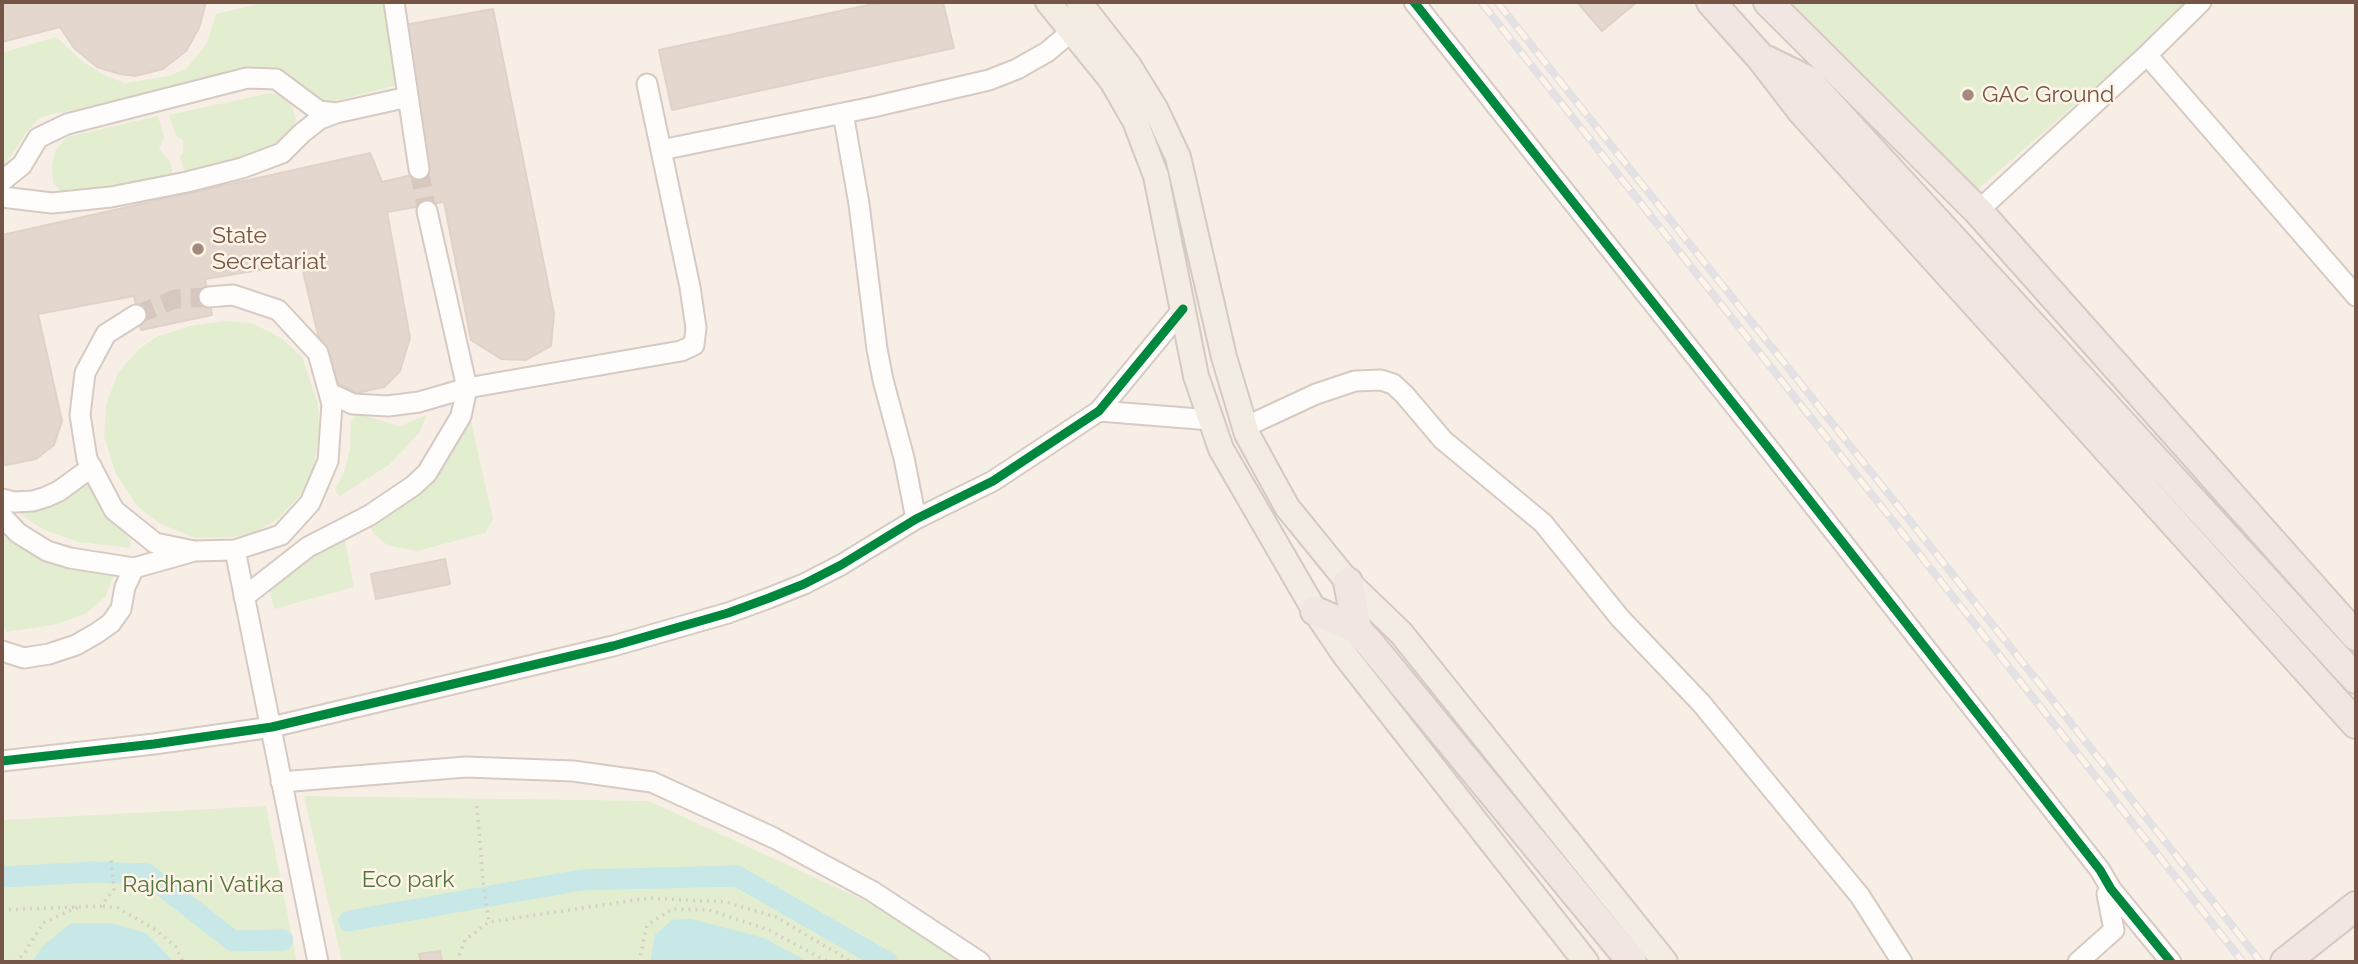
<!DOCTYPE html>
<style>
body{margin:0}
#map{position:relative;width:2358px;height:964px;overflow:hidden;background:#f7efe6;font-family:Raleway,sans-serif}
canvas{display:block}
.frame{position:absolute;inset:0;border:4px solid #755546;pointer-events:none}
</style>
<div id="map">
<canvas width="2358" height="964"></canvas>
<div class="frame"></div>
</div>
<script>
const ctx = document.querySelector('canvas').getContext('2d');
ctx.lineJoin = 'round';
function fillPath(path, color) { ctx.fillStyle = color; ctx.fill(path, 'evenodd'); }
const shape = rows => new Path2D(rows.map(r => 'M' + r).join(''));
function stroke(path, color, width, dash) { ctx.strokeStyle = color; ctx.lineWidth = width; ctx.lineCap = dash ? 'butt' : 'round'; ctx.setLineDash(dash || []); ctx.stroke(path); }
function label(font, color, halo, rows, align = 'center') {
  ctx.font = font + ' Raleway,sans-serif'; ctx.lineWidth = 5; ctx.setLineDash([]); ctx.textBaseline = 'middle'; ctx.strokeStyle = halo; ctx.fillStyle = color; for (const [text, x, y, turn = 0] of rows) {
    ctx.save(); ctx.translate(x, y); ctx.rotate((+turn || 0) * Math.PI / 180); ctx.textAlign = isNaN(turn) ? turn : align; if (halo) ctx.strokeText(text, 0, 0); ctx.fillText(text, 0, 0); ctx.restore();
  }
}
fillPath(shape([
 [267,2,385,2,397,85,323,104,315,99,288,73,271,67,140,98,52,114,40,118,26,133,16,149,2,167,2,53,56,37,83,62,104,75,125,83,169,76,187,68,207,43,216,14],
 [1788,2,2192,2,1975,192],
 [270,93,284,97,293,108,296,120,292,131,278,151,187,178,180,157,183,153,183,140,176,136,169,115],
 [158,116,164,138,159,149,170,161,174,182,78,199,61,192,53,182,52,164,56,150,67,137],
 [224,321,252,323,281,338,302,357,318,404,319,431,314,467,300,495,279,518,256,532,233,537,195,538,161,524,138,507,116,474,104,437,106,405,118,373,139,349,158,336,191,326],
 [465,411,469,413,493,519,485,533,417,551,387,545,374,534,365,517,425,483,454,447],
 [358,414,400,426,427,415,419,433,390,464,339,497,335,489,343,475,350,450,351,422],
 [85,473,111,520,131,540,130,548,79,542,44,530,20,514,12,503],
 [2,529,115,572,106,596,85,614,53,625,7,632,2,624],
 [343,529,354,587,274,609,270,592,280,576],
 [304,796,649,801,872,904,972,962,342,962],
 [266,806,297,962,2,962,2,820]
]), '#e3edd0');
fillPath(shape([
 [691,919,764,938,808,962,650,962,655,935,672,920],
 [71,923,111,923,146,933,174,962,32,962,42,947]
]), '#c8e7e7');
stroke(shape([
 [2,877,94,872,147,874,233,941,283,940],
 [349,921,581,880,737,876,887,962]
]), '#c8e7e7', 21);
const building = shape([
 [2,2,206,2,199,28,186,51,163,69,135,76,120,74,97,67,74,48,60,27,2,42,2,2],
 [882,2,943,2,954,48,672,110,659,50,882,2],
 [1577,2,1637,2,1602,31,1577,2],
 [493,9,554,314,551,346,526,360,501,359,471,340,444,202,387,212,410,338,400,371,384,387,357,393,339,384,324,360,301,263,205,279,212,315,141,330,134,296,38,314,62,421,54,445,36,459,6,465,2,463,2,235,370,153,382,182,429,171,405,25,493,9],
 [445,559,450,584,376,599,371,574,445,559],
 [440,951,442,962,421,962,419,954,440,951]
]);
fillPath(building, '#e3d7ce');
stroke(building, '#e0d2c8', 2);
stroke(shape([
 [419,169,427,211],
 [136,315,175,299,209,297]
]), '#d6c8be', 19, [19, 10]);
const minor = shape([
 [394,2,419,169],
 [1414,2,1770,450,2100,870,2111,889,2171,962],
 [2147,55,2356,296],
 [647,84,661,150],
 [843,113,859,204,877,349,883,380,904,458,916,519],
 [2,181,22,165,38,138,67,124,247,78,276,79,319,111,336,113],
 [2,197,52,203,111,197,187,182,242,168,282,153,302,133,320,119,336,113,408,97],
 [1978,211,2147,55,2201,2],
 [136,315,106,334,85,373,80,415,87,459,114,510,155,543,194,551,235,550,281,535,310,503,328,461,332,404,318,353,278,310,233,295,209,297],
 [329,393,353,404,388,406,419,402,467,388,681,351,694,345,696,328,690,287,661,150,873,107,989,80,1017,69,1047,52,1072,31],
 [1099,411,1211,420],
 [1245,427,1316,394,1355,381,1381,380,1393,384,1404,394,1443,440,1543,523,1620,618,1701,703,1860,896,1902,962],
 [2,499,14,502,33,501,46,497,59,491,92,467],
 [2,516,18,533,47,551,70,558,134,568,191,552],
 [235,550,318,962],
 [244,597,308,547,370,515,413,486,427,473,461,416,467,388,427,211],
 [2,651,24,658,49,654,76,645,97,633,111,623,121,609,125,587,134,568],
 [2,761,154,744,272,727,613,646,728,613,769,598,804,584,841,565,916,519,993,481,1099,411,1183,309],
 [281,782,466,767,573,771,652,782,774,838,872,891,980,962],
 [2078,962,2114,930,2107,894,2111,889]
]);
const major = shape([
 [1048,2,1112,81,1135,121,1156,176,1196,376,1221,449,1315,611,1344,654,1586,962],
 [1079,2,1129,66,1155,108,1178,157,1224,357,1247,434,1287,507,1348,582,1401,633,1665,962]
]);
const highway = shape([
 [1711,2,1761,58,1801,110,2356,724],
 [1768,2,1978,211,2356,636],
 [1766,60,1807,80,2356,679],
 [1348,582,1357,629],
 [1315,611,1357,629,1371,645,1632,962],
 [2285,962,2356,906]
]);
stroke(minor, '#d6cac2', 23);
stroke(major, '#d5cac3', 28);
stroke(highway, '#d5cac3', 32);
stroke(shape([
 [477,806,483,881,489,922],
 [103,906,118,908,156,930,176,947,183,962],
 [2,910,101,906,114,889,111,859],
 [15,962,24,954,43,923,78,907],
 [460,962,459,956,465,940,489,922,649,898,726,902,776,917,852,962],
 [639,962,647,925,672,909,709,910,769,930,828,962]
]), '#d7cec8', 3.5, [2, 5]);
stroke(minor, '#fefdfb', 19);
stroke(major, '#f2ece3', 24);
stroke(highway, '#f1e6e2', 28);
const rail = shape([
 [1481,2,2243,962],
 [1497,2,2261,962]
]);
stroke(rail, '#e3e1e3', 8);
stroke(rail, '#fff4e7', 5, [16]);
stroke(shape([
 [1414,2,1770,450,2100,870,2111,889,2171,962],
 [2,761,154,744,272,727,613,646,728,613,769,598,804,584,841,565,916,519,993,481,1099,411,1183,309]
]), '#00873e', 9);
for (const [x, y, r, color] of [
 [1968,95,7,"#a28b7e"],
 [198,249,7,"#a28b7e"]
]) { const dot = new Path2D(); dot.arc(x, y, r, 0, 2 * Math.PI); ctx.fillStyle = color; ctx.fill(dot); stroke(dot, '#fff4e7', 2.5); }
label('23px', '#755546', '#fff4e7', [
 ["GAC Ground",1982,95],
 ["State",212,236],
 ["Secretariat",212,262]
], 'left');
label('23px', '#50763c', '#fff4e7', [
 ["Eco park",408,880],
 ["Rajdhani Vatika",203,885]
]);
</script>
